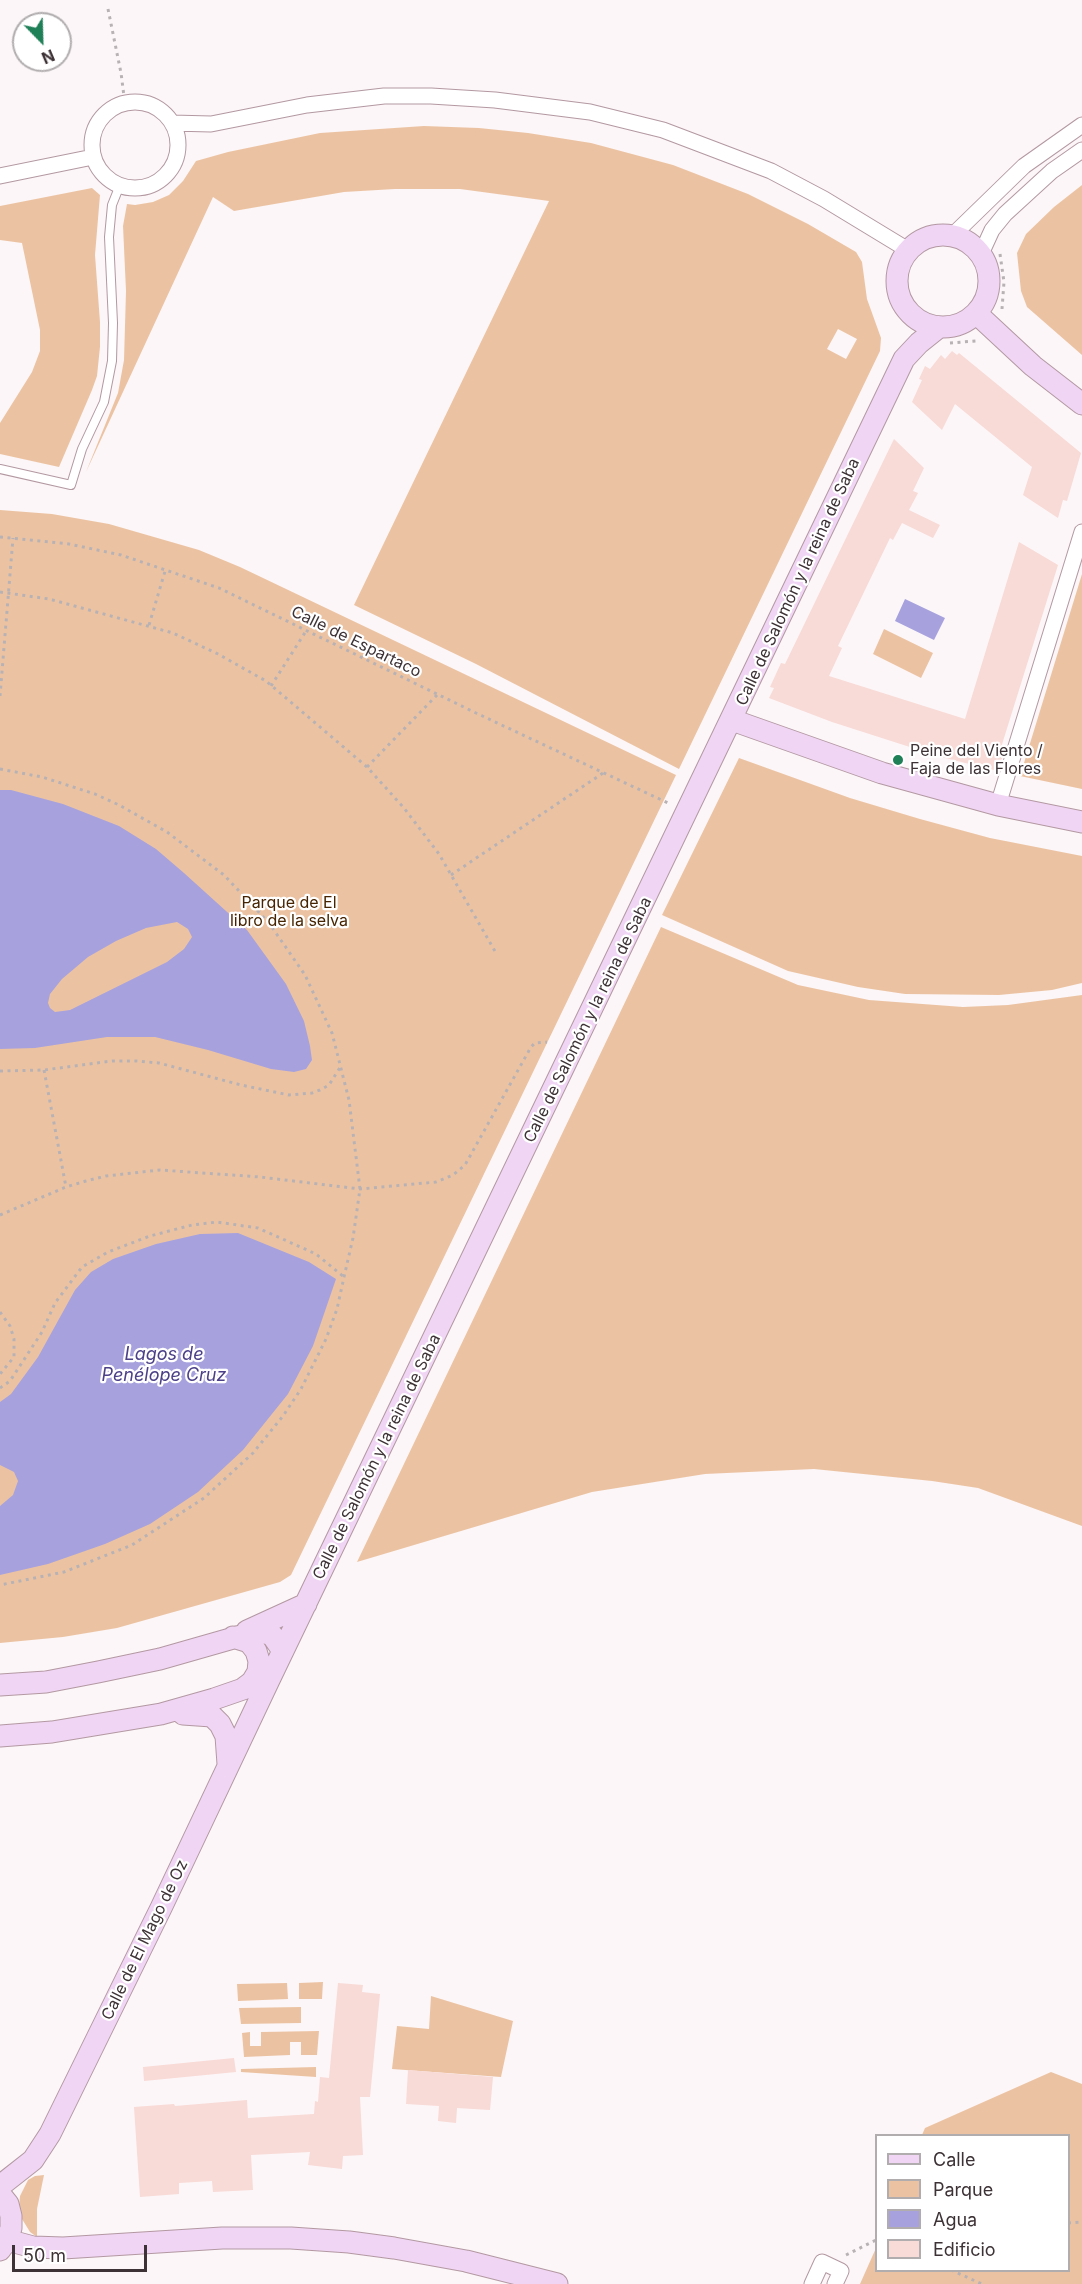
<!DOCTYPE html>
<meta charset="utf-8">
<style>
body{margin:0}
#map{position:relative;width:1082px;height:2284px;overflow:hidden;background:#fcf6f8;font-family:Inter,sans-serif}
canvas{display:block}
.legend{position:absolute;left:875px;top:2134px;width:195px;height:138px;box-sizing:border-box;background:#fff;border:2px solid #b1adaf;margin:0;padding:8px 10px;list-style:none;font-size:18px;color:#3d3236}
.legend li{display:flex;align-items:center;gap:12px;height:30px}
.legend b{width:30px;border:2px solid #b1adaf}
.north{position:absolute;left:12px;top:12px;width:60px;height:60px;box-sizing:border-box;background:#fff;border:2px solid #b1adaf;border-radius:50%;rotate:157deg;font-size:16px;font-weight:700;line-height:24px;text-align:center;color:#3d3236}
.north::after{content:'';display:block;margin:auto;width:21px;height:27px;background:#1f7f57;clip-path:polygon(50% 0,100% 100%,50% 72%,0 100%)}
.scale{position:absolute;left:12px;top:2245px;width:135px;height:27px;box-sizing:border-box;border:3px solid #3d3236;border-top:0;padding-left:8px;font-size:18px;line-height:21px;white-space:nowrap;color:#3d3236;-webkit-text-stroke:4px #fff;paint-order:stroke}
</style>
<div id="map">
<canvas width="1082" height="2284"></canvas>
<ul class="legend">
<li><b style="height:8px;background:#f0d6f4"></b>Calle</li>
<li><b style="height:16px;background:#ecc3a2"></b>Parque</li>
<li><b style="height:16px;background:#a7a2de"></b>Agua</li>
<li><b style="height:16px;background:#f8dad6"></b>Edificio</li>
</ul>
<div class="north">N</div>
<div class="scale">50 m</div>
</div>
<script>
const ctx = document.querySelector('canvas').getContext('2d');
ctx.lineJoin = 'round';
function fillPath(path, color) { ctx.fillStyle = color; ctx.fill(path, 'evenodd'); }
const shape = rows => new Path2D(rows.map(r => 'M' + r).join(''));
function stroke(path, color, width, dash) { ctx.strokeStyle = color; ctx.lineWidth = width; ctx.lineCap = dash ? 'butt' : 'round'; ctx.setLineDash(dash || []); ctx.stroke(path); }
function label(font, color, halo, rows, align = 'center') {
  ctx.font = font + ' Inter,sans-serif'; ctx.lineWidth = 4.5; ctx.setLineDash([]); ctx.textBaseline = 'middle'; ctx.strokeStyle = halo; ctx.fillStyle = color; for (const [text, x, y, turn = 0] of rows) {
    ctx.save(); ctx.translate(x, y); ctx.rotate((+turn || 0) * Math.PI / 180); ctx.textAlign = isNaN(turn) ? turn : align; if (halo) ctx.strokeText(text, 0, 0); ctx.fillText(text, 0, 0); ctx.restore();
  }
}
fillPath(shape([
 [424,126,479,128,528,133,591,143,673,165,748,194,808,224,856,252,862,262,867,299,881,338,880,351,679,769,476,664,354,605,549,201,460,189,395,189,344,192,234,211,213,197,86,472,118,393,124,360,126,291,123,226,127,204,135,205,153,202,169,195,183,181,196,161,228,152,320,133],
 [838,329,857,339,846,359,827,349],
 [1082,185,1082,355,1027,307,1021,291,1017,253,1026,234,1054,207],
 [92,188,100,195,95,255,100,322,100,347,97,376,92,390,59,467,0,454,0,423,32,372,40,351,40,330,22,243,0,240,0,206],
 [0,510,52,514,109,524,199,550,240,567,676,775,291,1575,280,1582,117,1628,63,1637,0,1643],
 [1082,574,1082,789,1020,776],
 [884,629,933,653,921,678,873,654],
 [739,758,850,798,920,819,990,838,1082,856,1082,983,1052,990,999,995,905,994,858,987,788,971,662,915],
 [661,927,798,985,869,1000,963,1007,1008,1005,1082,995,1082,1526,978,1488,932,1481,814,1469,705,1474,592,1492,357,1562],
 [323,1982,322,1999,299,1999,299,1983],
 [287,1983,288,1999,238,2001,237,1984],
 [431,1996,513,2021,501,2077,392,2069,397,2026,429,2029],
 [301,2007,301,2023,241,2024,239,2008],
 [319,2031,317,2055,301,2055,301,2042,290,2042,290,2055,244,2057,242,2033,250,2032,250,2046,261,2046,261,2032],
 [316,2067,316,2077,241,2072,241,2069],
 [1051,2072,1082,2084,1082,2284,860,2284,876,2248,876,2270,1068,2270,1068,2136,922,2135,925,2128],
 [44,2175,37,2209,37,2237,30,2232,22,2219,19,2206,20,2196,28,2180,35,2176]
]), '#ecc3a2');
fillPath(shape([
 [905,599,945,618,934,640,895,621],
 [0,790,11,790,63,804,119,826,156,849,184,873,247,930,286,984,304,1021,310,1046,312,1060,306,1069,294,1072,271,1069,208,1050,155,1037,107,1037,35,1048,0,1049],
 [177,922,188,929,192,937,184,949,167,962,70,1010,55,1012,50,1008,48,1003,50,994,62,979,88,957,116,941,146,928],
 [238,1233,309,1262,336,1279,313,1346,288,1394,243,1450,198,1492,150,1524,105,1544,48,1564,0,1575,0,1506,13,1495,18,1481,14,1472,0,1465,0,1402,11,1394,38,1357,75,1290,91,1272,113,1259,156,1244,200,1234]
]), '#a7a2de');
fillPath(shape([
 [952,351,957,355,959,353,1081,453,1067,501,1063,500,1058,518,1023,495,1032,467,955,404,942,430,912,402,922,380,919,379,925,366,930,369,941,355,945,359],
 [894,439,924,468,913,491,918,493,909,510,940,525,933,538,902,523,893,540,890,538,838,646,842,648,829,676,965,719,1019,542,1058,565,999,754,1003,755,998,771,941,757,832,722,769,698,774,688,770,687,781,663,785,664],
 [338,1983,363,1985,362,1992,380,1994,370,2097,360,2097,363,2155,343,2156,342,2169,308,2165,310,2152,251,2155,253,2190,213,2192,212,2181,179,2183,179,2194,140,2197,134,2107,174,2104,175,2106,247,2100,248,2118,314,2114,315,2101,318,2102,320,2077,329,2078],
 [234,2058,236,2072,144,2081,143,2067],
 [408,2070,493,2077,490,2110,457,2108,456,2123,438,2121,439,2106,406,2104]
]), '#f8dad6');
const lane = shape([
 [0,469,71,485,82,449,104,402,112,361,113,323,109,237,112,205,120,185]
]);
const street = shape([
 '92 145a43 43 0 1 1 86 0a43 43 0 1 1-86 0Z',
 [172,123,211,124,307,105,384,96,431,96,495,100,590,112,663,130,771,171,824,199,908,250],
 [0,176,93,157],
 [953,235,1024,166,1082,125],
 [981,254,992,230,1005,214,1052,171,1082,150],
 [998,805,1082,532],
 [812,2284,822,2262,841,2271,835,2284]
]);
const secondary = shape([
 '897 281a46 46 0 1 1 92 0a46 46 0 1 1-92 0Z',
 [976,313,1033,366,1082,404],
 [732,720,882,773,998,805,1082,822],
 [247,1631,306,1604],
 [233,1637,249,1642,256,1651,259,1661,258,1672,252,1682,244,1688],
 [0,1685,46,1682,98,1672,160,1659,258,1631,272,1635,283,1651],
 [183,1714,212,1716,220,1724,226,1736,228,1764],
 [0,1736,52,1732,161,1714,214,1699,269,1680],
 [0,2186,33,2160,50,2134,161,1908,269,1680,904,359,919,343,939,327],
 [0,2194,8,2204,11,2216,11,2228,7,2240,0,2250],
 [7,2240,33,2247,63,2248,222,2238,291,2238,349,2242,394,2248,466,2261,557,2284]
]);
stroke(lane, '#b398a2', 10);
stroke(street, '#b398a2', 17);
stroke(secondary, '#b398a2', 23);
stroke(shape([
 [108,9,121,73,125,104],
 [1000,254,1004,282,1002,309],
 [950,343,976,341],
 [0,537,69,544,121,555,219,588,476,713,668,803],
 [0,592,49,599,173,633,218,654,266,681,367,767,404,808,439,854,496,953],
 [149,625,166,568],
 [271,686,306,631],
 [0,696,13,538],
 [367,767,437,695],
 [0,769,42,777,95,794,119,805,167,832,224,875,269,923,305,975,332,1033,349,1100,360,1189,353,1238,344,1277,337,1309,326,1339,301,1389,283,1416,253,1453,204,1498,132,1545,64,1572,0,1585],
 [451,875,603,773],
 [44,1070,66,1187],
 [0,1071,44,1070,112,1061,137,1061,159,1063,241,1085,289,1095,312,1093,320,1090,329,1085,341,1066],
 [0,1215,66,1187,86,1181,106,1176,160,1170,260,1177,360,1189,436,1182,453,1175,465,1165,531,1047,535,1043,547,1042],
 [0,1312,10,1326,14,1339,14,1357,0,1374],
 [0,1388,10,1381,42,1332,55,1303,82,1267,108,1252,150,1236,192,1225,217,1222,258,1228,316,1254,344,1277],
 [1068,2223,1082,2222],
 [846,2255,876,2240],
 [951,2270,982,2284]
]), '#b9b2b4', 3, [3, 4.5]);
stroke(lane, '#fff', 8);
stroke(street, '#fff', 15);
stroke(secondary, '#f0d6f4', 21);
for (const [x, y, r, color] of [
 [898,760,6,"#1f7f57"]
]) { const dot = new Path2D(); dot.arc(x, y, r, 0, 2 * Math.PI); ctx.fillStyle = color; ctx.fill(dot); stroke(dot, '#fff', 2); }
label('16px', '#3d3236', '#fff', [
 ["Calle de Salomón y la reina de Saba",798,582,-65],
 ["Calle de Espartaco",356,642,26],
 ["Calle de Salomón y la reina de Saba",588,1020,-64],
 ["Calle de Salomón y la reina de Saba",377,1457,-64],
 ["Calle de El Mago de Oz",145,1940,-64]
]);
label('16px', '#3d3236', '#fff', [
 ["Peine del Viento /",910,751],
 ["Faja de las Flores",910,769]
], 'left');
label('16px', '#462401', '#fff', [
 ["Parque de El",289,903],
 ["libro de la selva",289,921]
]);
label('italic 18px', '#4c4088', '#fff', [
 ["Lagos de",164,1355],
 ["Penélope Cruz",164,1376]
]);
</script>
